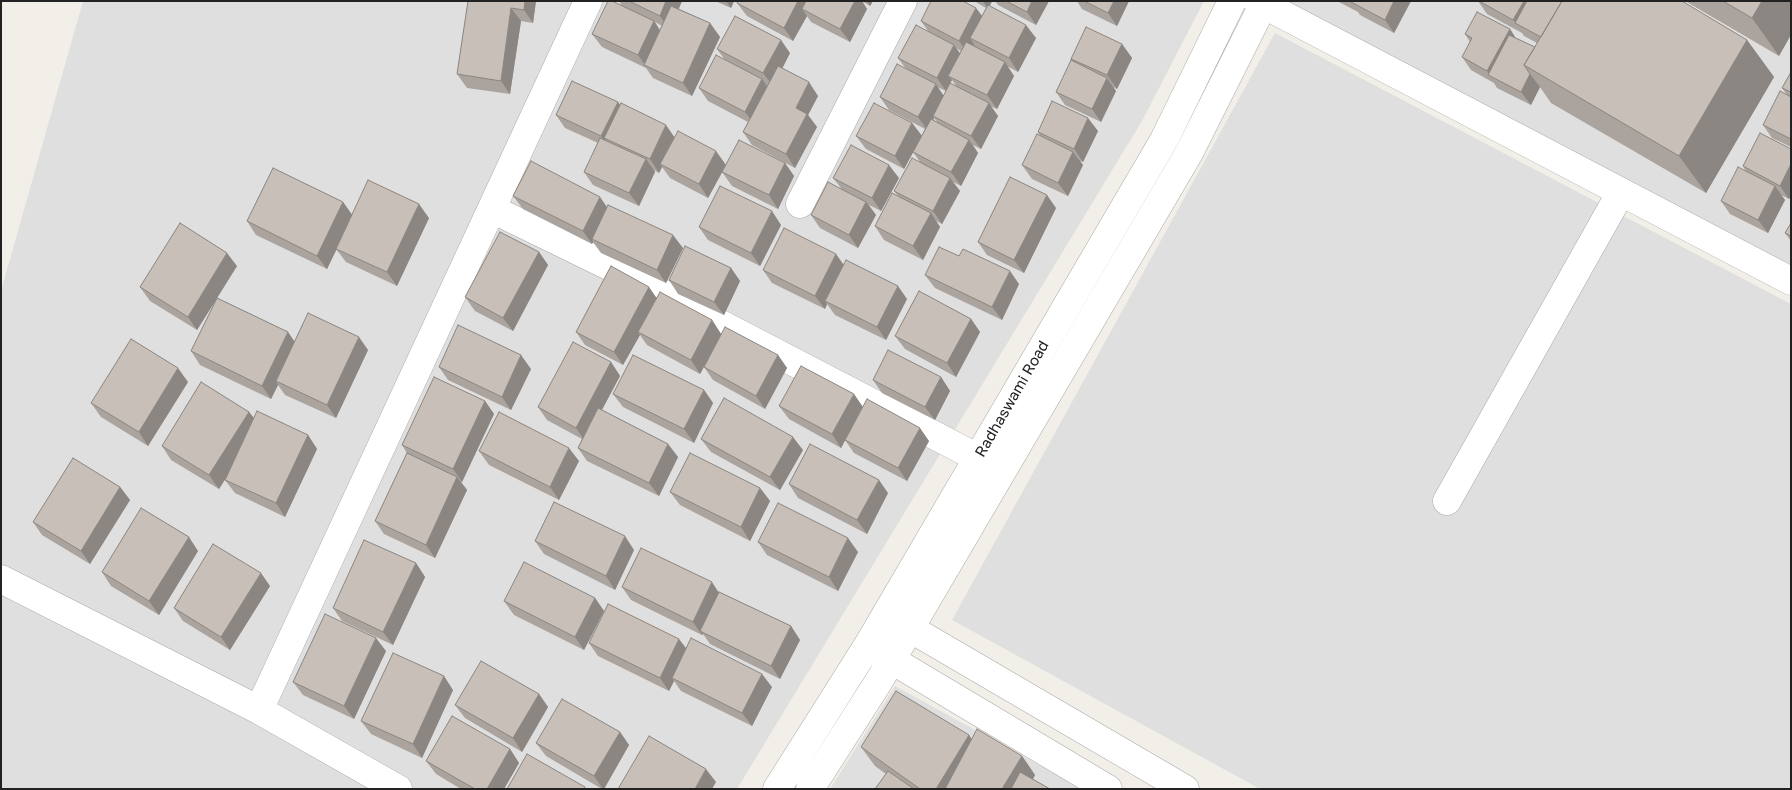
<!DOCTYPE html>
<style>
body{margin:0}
#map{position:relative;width:1792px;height:790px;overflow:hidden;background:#f2efe9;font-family:"Golos Text",sans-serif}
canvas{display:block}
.frame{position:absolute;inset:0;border:2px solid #222;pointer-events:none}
</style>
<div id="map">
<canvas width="1792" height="790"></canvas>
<div class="frame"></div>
</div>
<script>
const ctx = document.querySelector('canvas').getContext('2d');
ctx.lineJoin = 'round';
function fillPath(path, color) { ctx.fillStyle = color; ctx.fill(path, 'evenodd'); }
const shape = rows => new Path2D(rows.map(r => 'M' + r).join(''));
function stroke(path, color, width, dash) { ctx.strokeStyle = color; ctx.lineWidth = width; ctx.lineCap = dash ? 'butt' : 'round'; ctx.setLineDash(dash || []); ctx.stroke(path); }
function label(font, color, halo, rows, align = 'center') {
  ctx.font = font + ' "Golos Text",sans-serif'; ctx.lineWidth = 5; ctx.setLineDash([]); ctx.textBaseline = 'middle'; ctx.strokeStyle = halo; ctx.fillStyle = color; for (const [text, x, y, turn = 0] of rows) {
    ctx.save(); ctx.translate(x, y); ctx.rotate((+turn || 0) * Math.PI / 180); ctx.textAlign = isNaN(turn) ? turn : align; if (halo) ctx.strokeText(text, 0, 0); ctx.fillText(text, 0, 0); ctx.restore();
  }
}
fillPath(shape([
 [83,1,1204,1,1142,121,737,789,1,789,1,291],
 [1287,1,1791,1,1791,270],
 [1275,33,1791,304,1791,789,1260,789,952,620],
 [895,686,1083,789,830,789]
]), '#e0dfdf');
const minor = shape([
 [1257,1,1791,281],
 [800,204,903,1],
 [492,209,619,271,978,458],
 [1447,501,1621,192],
 [1,579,259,710],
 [894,619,1185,789],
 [875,650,1108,789],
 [398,789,259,710,588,1],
 [777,789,868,645,1164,140,1232,1],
 [810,789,879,681,1189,153,1265,1]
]);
stroke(minor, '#a9a9a9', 29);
stroke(minor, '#fff', 28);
fillPath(shape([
 [468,1,536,1,533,23,521,21,510,94,467,88,457,74],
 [619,1,682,1,679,9,710,23,720,37,692,96,653,78,646,68,602,47,592,34,622,6],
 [655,22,662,26,660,30],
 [715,1,734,1,731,8],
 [738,1,862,1,867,9,850,42,811,22,807,16,793,41,747,16,737,3],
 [862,1,873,1,870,6],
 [974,1,992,1,990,6,1036,38,1018,72,1007,66,1014,76,997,109,990,106,998,116,981,149,973,145,978,153,961,186,953,182,960,191,942,224,936,221,940,227,923,260,884,240,875,226,898,196,894,191,920,162,913,152,925,129,889,110,880,97,906,69,898,58,928,31,921,21,982,16,986,8],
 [956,48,961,51,960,53],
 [952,80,956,86,950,83],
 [937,87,946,91,944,96],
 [934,118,938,123,933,121],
 [995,1,1049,1,1036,25,998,5],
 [1077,1,1129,1,1117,26,1082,9],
 [1337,1,1411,1,1394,33,1360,15,1358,12],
 [1478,1,1747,40,1774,77,1706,193,1551,103,1540,87,1531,105,1497,88,1494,83,1471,70,1462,57,1470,42,1465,34,1510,29,1515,38,1535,47,1537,43,1524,36,1522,33,1487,14],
 [1685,1,1791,1,1779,56],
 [1122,44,1132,58,1117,89,1113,87,1116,91,1101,122,1065,105,1056,92,1073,62,1071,59],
 [717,49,790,53,782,69,818,96,808,115,817,127,795,168,752,145,743,132,748,122,708,101,699,88,725,60],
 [1791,72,1791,147,1772,138,1763,125,1787,95,1782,88],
 [618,102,620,105,674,137,726,165,708,198,670,178,662,167,659,173,654,170,655,172,639,206,593,185,584,172,598,143,565,128,556,115],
 [912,123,922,136,904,169,866,149,856,136],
 [1098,131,1083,162,1080,161,1083,165,1068,196,1032,179,1022,165,1040,136,1038,132],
 [1791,149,1791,196,1789,199,1781,195,1785,200,1768,233,1730,214,1721,201,1746,172,1743,166],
 [785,163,794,176,778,209,732,186,722,172],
 [833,178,899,178,881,211,869,205,876,215,858,248,820,228,811,215,841,188],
 [513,196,607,207,683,248,666,283,601,253,593,242,592,244,523,209],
 [343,202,352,215,429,218,397,286,346,262,336,249,327,269,256,235,247,221],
 [1056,208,1024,273,987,255,978,242],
 [1791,223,1791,241,1785,233],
 [781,225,760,266,708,240,699,227],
 [539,252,548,265,513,331,475,311,465,297],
 [844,265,907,299,886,340,835,315,827,304,825,309,772,283,763,270],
 [237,266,217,298,288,332,295,342,368,350,336,418,285,395,278,385,271,399,200,365,191,351,216,300,197,330,150,301,140,287],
 [731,268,740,281,724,315,678,294,669,280],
 [925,275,1019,284,1002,320,935,288],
 [656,297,712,320,721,334,778,355,787,368,765,409,713,380,704,367,700,374,647,345,640,335,623,365,585,345,576,332],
 [971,319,980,332,956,377,905,349,895,336],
 [611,362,620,376,602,410,668,444,678,457,659,496,587,461,578,448,582,439,547,420,538,407],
 [439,367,531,369,511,410,448,380],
 [941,377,950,391,935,420,882,393,873,380],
 [188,382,148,446,101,417,91,403],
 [704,390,713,403,694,443,623,407,613,394],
 [485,401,494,414,462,482,461,482,467,490,435,558,384,534,375,521,407,453,402,445],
 [779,406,863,407,929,441,907,481,854,453,845,440,841,448,789,419],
 [249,412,254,418,308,435,317,449,285,517,235,493,225,480,229,473,219,489,171,460,162,446],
 [701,439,803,450,780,490,711,452],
 [479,451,579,461,559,500,489,465],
 [789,484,888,493,867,534,798,498],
 [120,487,130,500,90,564,42,535,33,522],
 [760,488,770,501,750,541,680,505,670,492],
 [535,541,634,550,615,590,544,554],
 [758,542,858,552,838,591,767,555],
 [198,551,159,615,111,586,102,572],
 [416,563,425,577,393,645,342,621,333,608],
 [270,586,230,650,183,621,174,608],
 [622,587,719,592,791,626,800,640,780,679,710,644,703,634,702,635,631,600],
 [595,598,604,611,584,650,514,615,504,601],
 [589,643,686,648,772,687,752,726,681,691,674,681,669,691,598,656],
 [386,651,354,719,303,695,293,682],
 [453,690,422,758,371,734,361,721],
 [539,694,548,707,522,752,465,718,455,705],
 [620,732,629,745,604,789,602,789,546,756,536,743],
 [969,735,971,739,1022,756,1035,775,1033,779,1050,789,875,789,886,774,875,766,861,747],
 [510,749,519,763,504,789,461,789,436,774,426,761]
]), '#aba49e');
fillPath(shape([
 [525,1,536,1,533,23,524,10],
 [666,1,682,1,669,29,660,16],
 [726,1,734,1,731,8],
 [798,1,815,1,802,9,807,16,793,41,784,28],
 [855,1,862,1,867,9,850,42,840,29],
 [867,1,873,1,870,6],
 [983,1,992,1,988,9],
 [1032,1,1049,1,1036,25,1027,12],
 [1114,1,1129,1,1117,26,1108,13],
 [1394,1,1411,1,1394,33,1385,20],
 [1524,1,1541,1,1516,23,1513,20],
 [1762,1,1791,1,1791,35,1779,56,1752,18],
 [511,8,521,21,510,94,501,81],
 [976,8,986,21,970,38,974,44,968,54,959,41],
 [654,21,663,35,645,65,638,55],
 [710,23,720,37,692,96,683,83],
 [1026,25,1036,38,1018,72,1009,58],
 [1510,29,1519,43,1491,76,1487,71],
 [781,40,790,53,773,86,763,73],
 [1747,40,1774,77,1706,193,1679,156],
 [1122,44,1132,58,1117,89,1107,75],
 [954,45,963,58,948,76,952,80,946,91,937,78],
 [1005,62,1014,76,997,109,987,95],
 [1530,74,1540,87,1531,105,1521,92],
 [1107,78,1116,91,1101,122,1092,109],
 [762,79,771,92,755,125,745,112],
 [809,82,818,96,808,115,817,127,795,168,786,154,796,108],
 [936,84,945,98,933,116,934,118,928,131,918,117],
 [618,102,627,115,604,138,612,148,611,150,601,136],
 [989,103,998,116,981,149,971,136],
 [1088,118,1098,131,1083,162,1074,149],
 [912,123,922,136,904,169,895,156],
 [666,125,675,138,660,164,662,167,659,173,650,159],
 [969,140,978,153,961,186,951,172],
 [716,151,726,165,708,198,699,184],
 [1073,152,1083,165,1068,196,1058,183],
 [646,159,655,172,639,206,629,193],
 [785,163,794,176,778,209,769,195],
 [1791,164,1791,196,1789,199,1780,186],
 [889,165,899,178,881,211,872,198],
 [950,178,960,191,942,224,933,211],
 [1775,186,1785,200,1768,233,1758,220],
 [1047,195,1056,208,1024,273,1014,260],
 [600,197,609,210,592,239,593,242,592,244,583,231],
 [343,202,353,216,327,269,317,256],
 [866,202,876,215,858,248,849,235],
 [419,204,429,218,397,286,387,272],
 [772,211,781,225,760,266,751,253],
 [931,213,940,227,923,260,913,246],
 [673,235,683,248,666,283,657,270],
 [539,252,548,265,513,331,503,318],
 [227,253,237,266,197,330,188,317],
 [836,254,846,268,825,301,827,304,825,309,815,296],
 [731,268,740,281,724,315,714,302],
 [1010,271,1019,284,1002,320,992,307],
 [898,286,907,299,886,340,877,327],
 [649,287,658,300,638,332,640,335,623,365,614,352],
 [971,319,980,332,956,377,947,363],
 [712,320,721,334,700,374,691,360],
 [288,332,297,346,276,381,278,385,271,399,262,386],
 [359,337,368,350,336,418,327,405],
 [521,355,531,369,511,410,502,397],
 [778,355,787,368,765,409,756,396],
 [611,362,620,376,585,441,576,428],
 [178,368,188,382,148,446,139,432],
 [941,377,950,391,935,420,925,407],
 [704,390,713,403,694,443,684,429],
 [854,394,863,407,841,448,832,434],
 [485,401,494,414,462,482,453,469],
 [249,412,259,425,219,489,209,475],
 [920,428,929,441,907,481,898,468],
 [308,435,317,449,285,517,276,503],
 [793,437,803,450,780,490,770,477],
 [668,444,678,457,659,496,649,483],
 [569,448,579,461,559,500,550,487],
 [457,477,467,490,435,558,426,545],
 [879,480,888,493,867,534,857,520],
 [120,487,130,500,90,564,81,551],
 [760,488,770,501,750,541,741,527],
 [625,536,634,550,615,590,606,576],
 [189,537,198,551,159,615,149,601],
 [848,538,858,552,838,591,829,577],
 [416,563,425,577,393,645,383,632],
 [261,573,270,586,230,650,221,637],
 [712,582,721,596,700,631,703,634,702,635,693,622],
 [595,598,604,611,584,650,575,637],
 [791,626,800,640,780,679,771,666],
 [376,638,386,651,354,719,344,706],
 [679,639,689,652,672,678,674,681,669,691,660,678],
 [762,674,772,687,752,726,742,713],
 [444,676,453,690,422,758,413,744],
 [539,694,548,707,522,752,513,738],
 [620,732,629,745,604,789,603,789,594,776],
 [969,735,982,754,961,789,936,789],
 [510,749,519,763,504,789,487,789],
 [1022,756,1035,775,1027,789,1002,789],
 [706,769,716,782,712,789,695,789]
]), '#8b8681');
const building = shape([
 [468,1,525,1,524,10,511,8,501,81,457,74,468,1],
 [608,1,612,1,654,21,638,55,592,34,608,1],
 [629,1,666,1,660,16,629,1],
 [738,1,798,1,784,28,737,3,738,1],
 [806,1,855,1,840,29,802,9,806,1],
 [931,1,963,1,976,8,959,41,921,21,931,1],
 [1006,1,1032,1,1027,12,1006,1],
 [1084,1,1114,1,1108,13,1084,1],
 [1351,1,1394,1,1385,20,1351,2,1351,1],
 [1479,1,1524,1,1513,20,1479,1],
 [1527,1,1562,1,1541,37,1515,23,1527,1],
 [1562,1,1682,1,1747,40,1679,156,1524,65,1562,1],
 [1723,1,1762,1,1752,18,1723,1],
 [988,5,1026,25,1009,58,970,38,988,5],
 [671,6,710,23,683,83,644,65,671,6],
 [1477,12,1510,29,1487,71,1462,57,1472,38,1465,34,1477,12],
 [735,16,781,40,763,73,717,49,735,16],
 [916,25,954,45,937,78,898,58,916,25],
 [1086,27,1122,44,1107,75,1071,59,1086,27],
 [1509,35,1535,47,1524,65,1530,74,1521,92,1488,75,1509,35],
 [966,42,1005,62,987,95,948,76,966,42],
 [716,55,762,79,745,112,699,88,716,55],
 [1071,60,1107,78,1092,109,1056,92,1071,60],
 [897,64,936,84,918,117,880,97,897,64],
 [778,66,809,82,796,108,807,114,786,154,743,132,778,66],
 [1791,72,1791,92,1782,88,1791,72],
 [572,81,618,102,601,136,556,115,572,81],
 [950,83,989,103,971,136,933,116,950,83],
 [1780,91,1791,97,1791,139,1763,125,1780,91],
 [1052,101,1088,118,1074,149,1038,132,1052,101],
 [621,103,666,125,650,159,604,138,621,103],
 [874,103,912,123,895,156,856,136,874,103],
 [931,119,969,140,951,172,913,152,931,119],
 [678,131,716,151,699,184,660,164,678,131],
 [1760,133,1791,149,1791,164,1780,186,1743,166,1760,133],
 [1037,134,1073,152,1058,183,1022,165,1037,134],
 [600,138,646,159,629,193,584,172,600,138],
 [739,140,785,163,769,195,722,172,739,140],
 [851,145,889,165,872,198,833,178,851,145],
 [912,158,950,178,933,211,894,191,912,158],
 [531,161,600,197,583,231,513,196,531,161],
 [1738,167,1775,186,1758,220,1721,201,1738,167],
 [273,168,343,202,317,256,247,221,273,168],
 [1010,177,1047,195,1014,260,978,242,1010,177],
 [368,180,419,204,387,272,336,249,368,180],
 [828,182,866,202,849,235,811,215,828,182],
 [720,186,772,211,751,253,699,227,720,186],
 [892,193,931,213,913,246,875,226,892,193],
 [608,205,673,235,657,270,592,239,608,205],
 [180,223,227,253,188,317,140,287,180,223],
 [1791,223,1791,236,1785,233,1791,223],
 [784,228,836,254,815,296,763,270,784,228],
 [500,232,539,252,503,318,465,297,500,232],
 [685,246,731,268,714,302,669,280,685,246],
 [939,247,959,256,963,249,1010,271,992,307,925,275,939,247],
 [846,260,898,286,877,327,825,301,846,260],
 [611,266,649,287,614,352,576,332,611,266],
 [919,291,971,319,947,363,895,336,919,291],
 [660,292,712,320,691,360,638,332,660,292],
 [217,298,288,332,262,386,191,351,217,298],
 [308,313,359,337,327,405,276,381,308,313],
 [458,325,521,355,502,397,439,367,458,325],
 [725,327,778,355,756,396,704,367,725,327],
 [131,339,178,368,139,432,91,403,131,339],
 [573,342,611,362,576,428,538,407,573,342],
 [888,350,941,377,925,407,873,380,888,350],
 [633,355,704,390,684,429,613,394,633,355],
 [801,366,854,394,832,434,779,406,801,366],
 [434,377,485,401,453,469,402,445,434,377],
 [201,382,249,412,209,475,162,446,201,382],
 [724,398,793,437,770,477,701,439,724,398],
 [867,399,920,428,898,468,845,440,867,399],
 [598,408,668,444,649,483,578,448,598,408],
 [257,411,308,435,276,503,225,480,257,411],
 [499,412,569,448,550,487,479,451,499,412],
 [810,444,879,480,857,520,789,484,810,444],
 [407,453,457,477,426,545,375,521,407,453],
 [690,453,760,488,741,527,670,492,690,453],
 [73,458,120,487,81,551,33,522,73,458],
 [554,502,625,536,606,576,535,541,554,502],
 [778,503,848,538,829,577,758,542,778,503],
 [141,508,189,537,149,601,102,572,141,508],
 [364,540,416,563,383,632,333,608,364,540],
 [213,544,261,573,221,637,174,608,213,544],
 [641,548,712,582,693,622,622,587,641,548],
 [524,562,595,598,575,637,504,601,524,562],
 [719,592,791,626,771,666,700,631,719,592],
 [608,604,679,639,660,678,589,643,608,604],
 [325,614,376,638,344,706,293,682,325,614],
 [691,638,762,674,742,713,672,678,691,638],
 [393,653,444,676,413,744,361,721,393,653],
 [481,661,539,694,513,738,455,705,481,661],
 [896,691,969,735,936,789,920,789,861,747,896,691],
 [562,699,620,732,594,776,536,743,562,699],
 [452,716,510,749,487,789,475,789,426,761,452,716],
 [977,729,1022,756,1002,789,945,789,977,729],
 [649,736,706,769,695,789,618,789,649,736],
 [527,754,585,787,584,789,507,789,527,754],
 [888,771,914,789,875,789,888,771],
 [1020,772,1050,789,1011,789,1020,772]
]);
fillPath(building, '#c7bfb8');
stroke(building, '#8b8681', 1);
label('15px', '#222', '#fff', [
 ["Radhaswami Road",1012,399,-60]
]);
</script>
